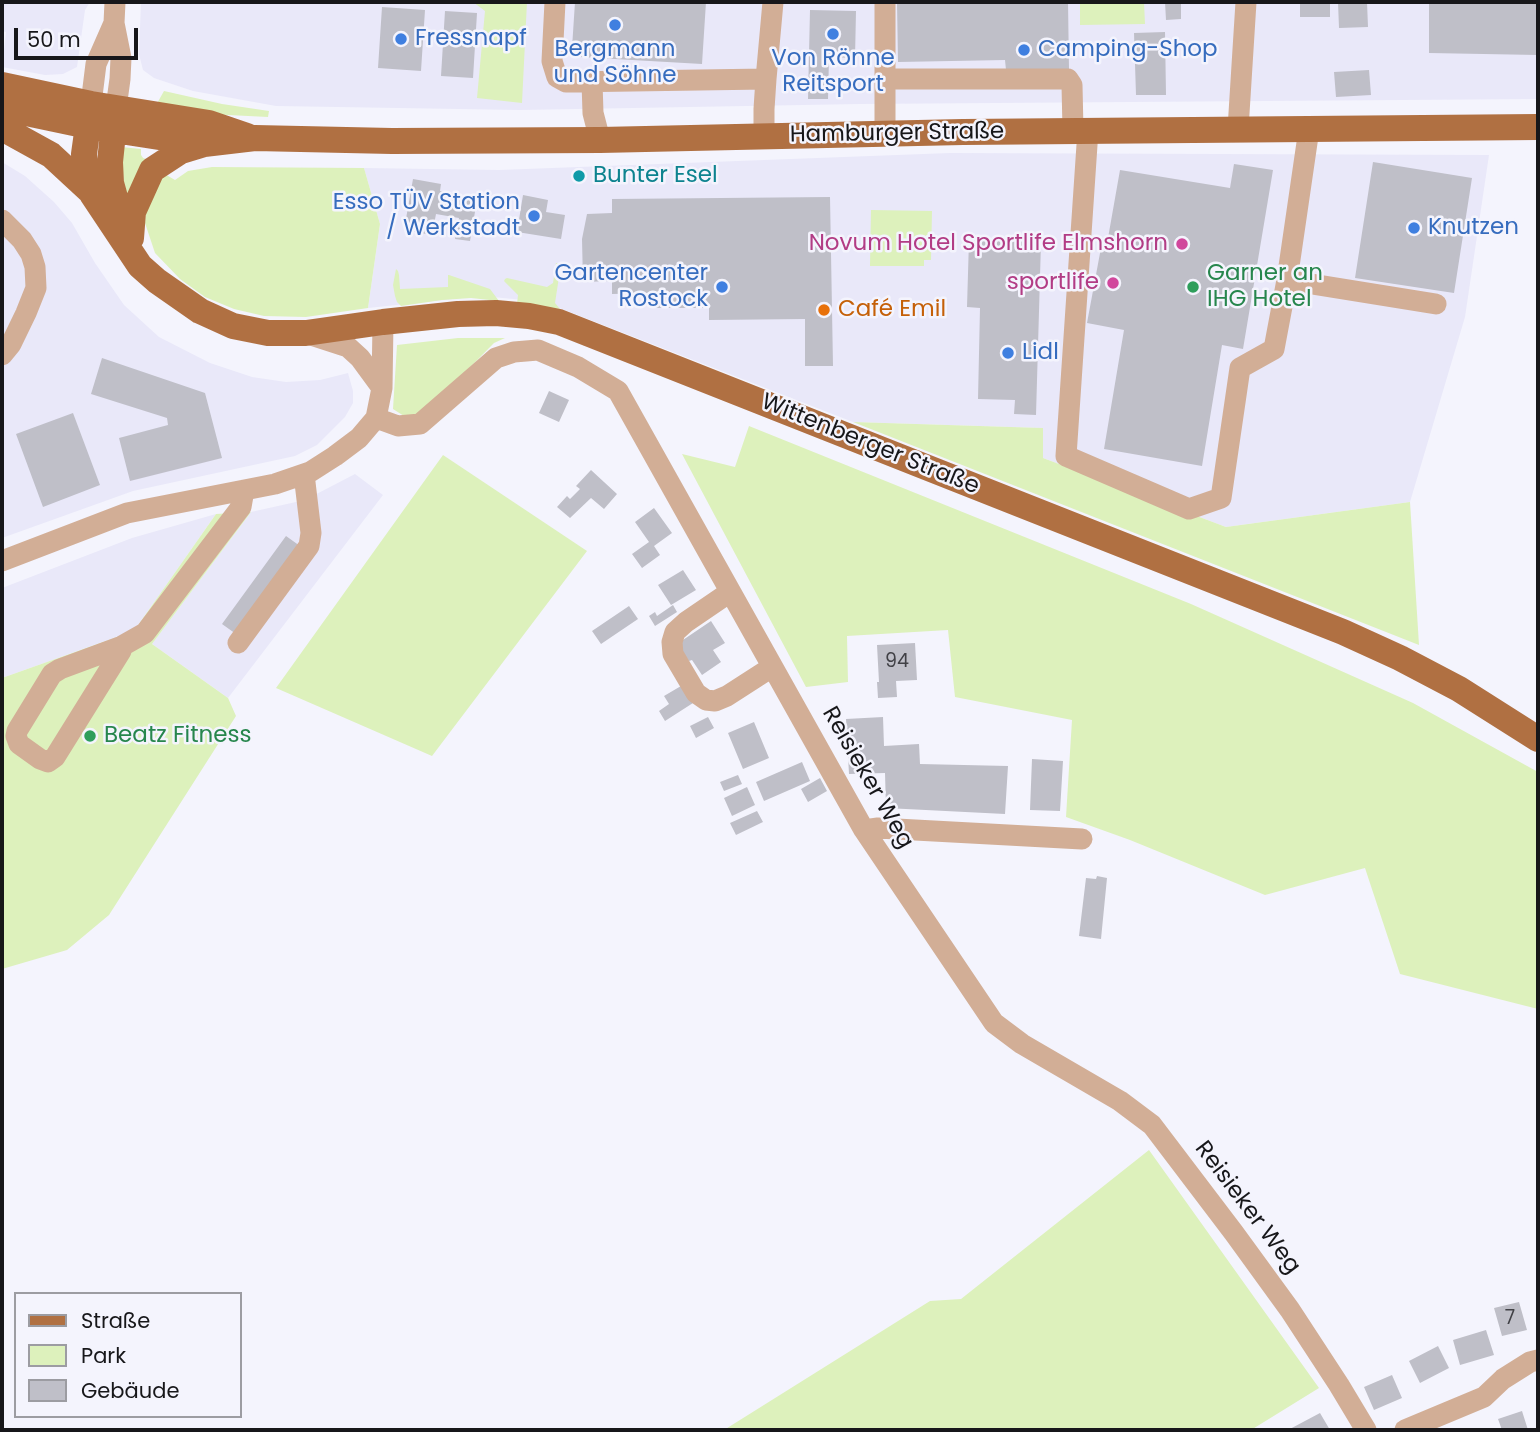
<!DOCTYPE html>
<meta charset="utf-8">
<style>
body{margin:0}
#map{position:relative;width:1540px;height:1432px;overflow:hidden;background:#f4f4fd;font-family:Poppins,sans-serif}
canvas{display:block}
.frame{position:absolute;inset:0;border:4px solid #17171a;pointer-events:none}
.legend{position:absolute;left:14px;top:1292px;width:228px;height:126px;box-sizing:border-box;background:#f4f4fd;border:2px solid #9c9ca2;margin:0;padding:9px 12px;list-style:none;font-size:21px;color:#17171a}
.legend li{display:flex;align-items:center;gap:14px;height:35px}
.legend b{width:35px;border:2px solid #9c9ca2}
.scale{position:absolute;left:14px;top:28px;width:124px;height:32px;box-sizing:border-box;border:4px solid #17171a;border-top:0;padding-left:9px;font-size:21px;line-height:24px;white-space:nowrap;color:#17171a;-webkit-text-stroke:5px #f4f4fd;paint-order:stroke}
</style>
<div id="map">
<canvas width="1540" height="1432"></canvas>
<div class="frame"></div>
<ul class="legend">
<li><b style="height:9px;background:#b07042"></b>Straße</li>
<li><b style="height:19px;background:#ddf1bc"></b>Park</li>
<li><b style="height:19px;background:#bfbfc8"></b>Gebäude</li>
</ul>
<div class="scale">50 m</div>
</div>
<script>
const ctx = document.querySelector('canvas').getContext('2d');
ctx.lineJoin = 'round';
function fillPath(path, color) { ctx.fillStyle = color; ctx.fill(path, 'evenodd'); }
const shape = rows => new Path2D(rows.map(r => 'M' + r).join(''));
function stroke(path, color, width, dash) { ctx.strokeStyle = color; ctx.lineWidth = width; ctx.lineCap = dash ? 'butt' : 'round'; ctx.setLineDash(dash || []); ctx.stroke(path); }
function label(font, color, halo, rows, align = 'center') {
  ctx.font = font + ' Poppins,sans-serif'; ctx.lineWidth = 5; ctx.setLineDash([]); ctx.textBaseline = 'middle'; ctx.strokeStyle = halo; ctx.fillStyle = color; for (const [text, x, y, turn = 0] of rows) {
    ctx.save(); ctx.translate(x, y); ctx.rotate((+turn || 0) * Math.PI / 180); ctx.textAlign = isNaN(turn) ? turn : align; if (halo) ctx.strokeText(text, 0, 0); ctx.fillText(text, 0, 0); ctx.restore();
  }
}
fillPath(shape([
 [2,2,90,2,85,10,77,67,63,74,45,75,2,67,6,32,2,31],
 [141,2,1538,2,1538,99,860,104,520,110,276,106,193,91,154,78,143,70,139,54],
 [950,153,1489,155,1465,317,1410,502,1226,527,1043,458,1042,428,853,422,544,302,482,296,368,308,380,224,364,168,499,170],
 [2,162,25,176,54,202,72,223,95,263,124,305,159,337,210,363,252,377,286,382,320,380,348,373,353,391,353,403,345,417,317,445,295,456,133,491,2,538],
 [355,474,383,495,228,698,152,644,251,512,305,500],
 [216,514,134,631,2,678,2,588,132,538]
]), '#e9e8f9');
fillPath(shape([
 [473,2,527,2,522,103,477,98,485,11],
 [1080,2,1144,2,1145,24,1080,25],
 [164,91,222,104,269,111,268,117,208,114,155,107],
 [121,147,141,149,141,155,143,158,146,159,129,205,124,185],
 [212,167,364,168,380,224,368,308,306,317,264,316,234,309,205,297,180,279,155,253,145,223,147,195,163,173,175,180,188,171],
 [871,210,932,211,931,260,924,260,924,266,870,266],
 [556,263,561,264,555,303,560,309,517,304,518,295,504,281,505,279,507,278,547,287,553,283],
 [396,269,398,271,399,275,400,289,448,287,448,275,449,275,490,289,499,301,471,298,442,300,401,306,397,302,395,296,393,285],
 [458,338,505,338,494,343,425,413,404,416,393,409,397,345],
 [853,422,1043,428,1043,458,1226,527,1410,502,1419,645],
 [749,426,1191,604,1413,703,1538,772,1538,1009,1400,974,1365,868,1265,895,1130,840,1066,817,1072,720,955,697,948,630,847,636,848,682,806,687,682,454,735,467],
 [443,455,587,551,432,756,276,688],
 [251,512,152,644,228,698,236,716,109,915,67,950,2,969,2,678,134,631,216,514],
 [1149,1150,1319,1388,1251,1430,724,1430,930,1301,961,1299]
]), '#ddf1bc');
fillPath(shape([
 [575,2,706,2,702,64,580,57,572,48],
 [897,2,1068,2,1069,69,1006,70,1005,60,898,62],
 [1165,2,1181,2,1181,19,1166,20],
 [1300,2,1330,2,1330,17,1300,17],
 [1338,2,1367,2,1368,27,1339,28],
 [1429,2,1538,2,1538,55,1429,53],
 [382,7,425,10,421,71,378,68],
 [810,10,856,11,855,58,829,57,828,99,808,99],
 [445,11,477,13,473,78,441,76],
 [1165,32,1166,95,1136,95,1134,33],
 [1369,70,1371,95,1336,97,1334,72],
 [1373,162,1472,178,1454,293,1355,278],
 [1234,164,1273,170,1243,349,1222,345,1202,466,1104,449,1124,330,1087,323,1103,237,1108,238,1120,170,1230,188],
 [413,179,441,184,440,191,462,195,462,197,477,200,470,241,455,239,459,218,436,214,432,235,404,230],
 [523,195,548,200,546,212,565,215,561,239,517,232],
 [830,197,833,366,805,366,805,319,709,320,709,308,656,308,656,293,612,294,612,281,583,282,582,239,587,214,612,213,612,199],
 [969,240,1041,242,1036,415,1014,414,1015,400,978,399,980,308,967,307],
 [102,358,205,393,222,458,130,481,119,438,168,425,167,418,91,394],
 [549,391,569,400,559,422,539,413],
 [73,413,100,485,43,507,16,434],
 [591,470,617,494,604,509,591,498,570,518,557,507,567,496,570,499,580,489,576,486],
 [654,508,672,533,654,546,660,555,642,568,632,554,649,542,635,522],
 [286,536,300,546,236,634,222,624],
 [683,570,696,590,671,605,658,585],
 [673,605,677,612,655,626,649,616,655,612,657,616],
 [629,606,638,619,601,644,592,631],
 [711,621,725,643,713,650,721,662,702,675,692,660,689,661,677,644],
 [915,643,917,680,896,681,897,697,878,698,877,682,879,682,877,645],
 [681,686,693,703,665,721,659,711,669,704,664,696],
 [708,717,714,728,696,738,690,726],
 [883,717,884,746,919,744,920,764,1008,766,1005,814,886,808,885,773,849,774,846,719],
 [754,722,769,758,743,769,728,733],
 [1032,759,1063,761,1060,811,1030,810],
 [802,762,810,781,764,801,756,782],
 [738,775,742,784,724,791,720,782],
 [820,778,827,791,808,802,801,789],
 [747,787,755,805,732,816,724,798],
 [757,811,763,822,736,835,730,823],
 [1097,876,1107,878,1101,939,1079,936,1086,878,1096,879],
 [1519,1302,1527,1330,1502,1336,1494,1308],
 [1486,1330,1494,1355,1460,1365,1453,1340],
 [1438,1346,1449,1368,1420,1383,1409,1361],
 [1392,1375,1402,1398,1374,1410,1364,1387],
 [1522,1411,1528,1430,1502,1430,1498,1419],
 [1320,1413,1330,1430,1288,1430]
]), '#bfbfc8');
stroke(shape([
 [115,2,114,23,121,58,120,79,116,108],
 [555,2,552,61,557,77,566,82,766,79],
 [885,4,885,134],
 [885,79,1068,79,1072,85,1073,130],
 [592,82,593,113,600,140],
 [91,104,96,64,114,23],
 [1238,129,1246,2],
 [1088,130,1066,456,1189,509,1221,498,1240,368,1274,349,1287,280,1309,129],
 [764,137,764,109,766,79,773,2],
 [2,220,22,240,31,254,35,267,36,288,26,313,11,344,2,355],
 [1287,280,1436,304],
 [308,334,348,347,360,358,382,388],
 [376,418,398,426,420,424,496,358,514,352,538,350,578,367,618,391,864,830,994,1023,1022,1044,1120,1101,1152,1125,1234,1233,1290,1310,1339,1385,1366,1430],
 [2,561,127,513,275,484,310,472,335,456,359,438,376,418,382,388,383,322],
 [730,592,686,622,675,632,672,642,673,654,696,693,706,700,715,701,727,696,772,667],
 [238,643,309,546,311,533,304,474],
 [122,646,121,651,55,757,48,762,40,759,19,744,16,736,17,731,52,674,60,669,122,646,145,633,241,507,244,490],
 [864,830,878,828,1082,839],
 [1405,1430,1484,1397,1503,1379,1530,1362,1538,1360]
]), '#d2ae96', 21);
stroke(shape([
 [2,85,91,104,209,123,247,136],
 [91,104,84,154,85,173,92,194,140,266,157,281,200,311,233,326,268,333,306,333,383,322,458,314,496,313,529,316,559,322,1343,632,1400,658,1459,689,1538,739],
 [2,108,88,126,204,144,255,138,392,141,600,140,963,132,1538,127],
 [115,114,110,162,111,183,119,212,126,227],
 [2,128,51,155,91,192],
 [131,238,133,212,152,170,181,151,204,144]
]), '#b07042', 26);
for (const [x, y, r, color] of [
 [615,25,7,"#3f7fe0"],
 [833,34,7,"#3f7fe0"],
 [401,39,7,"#3f7fe0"],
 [1024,50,7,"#3f7fe0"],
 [579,176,7,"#0f9aa8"],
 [534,216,7,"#3f7fe0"],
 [1414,228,7,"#3f7fe0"],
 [1182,244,7,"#d1479c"],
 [1113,283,7,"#d1479c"],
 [722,287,7,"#3f7fe0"],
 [1193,287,7,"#2e9e5b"],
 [824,310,7,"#e8710a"],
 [1008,353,7,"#3f7fe0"],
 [90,736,7,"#2e9e5b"]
]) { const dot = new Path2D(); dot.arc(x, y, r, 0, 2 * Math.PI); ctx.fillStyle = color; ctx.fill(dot); stroke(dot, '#f4f4fd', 2.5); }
label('19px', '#414146', null, [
 ["94",897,662],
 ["7",1510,1319]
]);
label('23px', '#366cbe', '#f4f4fd', [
 ["Fressnapf",415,39],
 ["Bergmann",615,50,"center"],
 ["und Söhne",615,76,"center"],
 ["Camping-Shop",1038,50],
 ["Von Rönne",833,59,"center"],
 ["Reitsport",833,85,"center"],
 ["Esso TÜV Station",520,203,"right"],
 ["/ Werkstadt",520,229,"right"],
 ["Knutzen",1428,228],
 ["Gartencenter",708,274,"right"],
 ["Rostock",708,300,"right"],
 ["Lidl",1022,353]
], 'left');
label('23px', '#17171a', '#f4f4fd', [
 ["Hamburger Straße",897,134,-1],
 ["Wittenberger Straße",870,445,22],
 ["Reisieker Weg",867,778,60],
 ["Reisieker Weg",1247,1208,53]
]);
label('23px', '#0d838f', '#f4f4fd', [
 ["Bunter Esel",593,176]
], 'left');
label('23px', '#b23c85', '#f4f4fd', [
 ["Novum Hotel Sportlife Elmshorn",1168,244],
 ["sportlife",1099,283]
], 'right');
label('23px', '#27864d', '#f4f4fd', [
 ["Garner an",1207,274],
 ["IHG Hotel",1207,300],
 ["Beatz Fitness",104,736]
], 'left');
label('23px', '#c56008', '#f4f4fd', [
 ["Café Emil",838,310]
], 'left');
</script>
